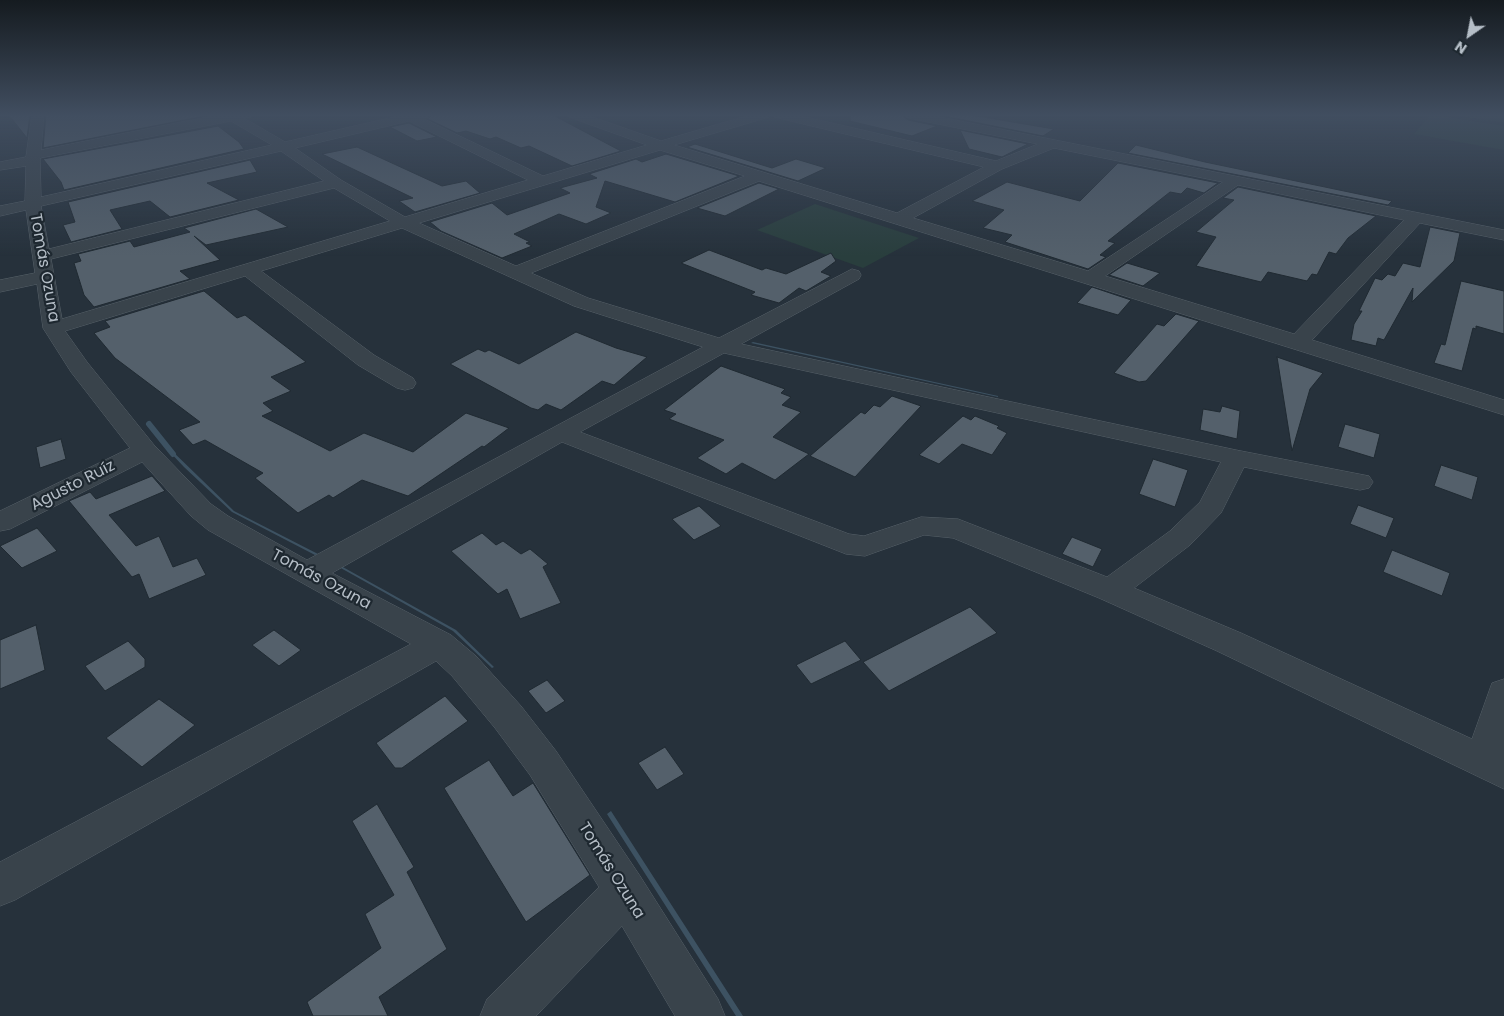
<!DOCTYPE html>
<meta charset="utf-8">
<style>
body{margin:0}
#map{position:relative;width:1504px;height:1016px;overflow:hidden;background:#26313b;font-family:Poppins,sans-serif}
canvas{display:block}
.north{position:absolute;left:1444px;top:10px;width:50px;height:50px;-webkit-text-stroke:4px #1e2830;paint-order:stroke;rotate:213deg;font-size:14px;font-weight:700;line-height:20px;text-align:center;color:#b5bec7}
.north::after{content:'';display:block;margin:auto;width:18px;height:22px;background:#b5bec7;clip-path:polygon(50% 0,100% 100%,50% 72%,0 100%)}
</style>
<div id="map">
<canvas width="1504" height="1016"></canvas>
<div class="north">N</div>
</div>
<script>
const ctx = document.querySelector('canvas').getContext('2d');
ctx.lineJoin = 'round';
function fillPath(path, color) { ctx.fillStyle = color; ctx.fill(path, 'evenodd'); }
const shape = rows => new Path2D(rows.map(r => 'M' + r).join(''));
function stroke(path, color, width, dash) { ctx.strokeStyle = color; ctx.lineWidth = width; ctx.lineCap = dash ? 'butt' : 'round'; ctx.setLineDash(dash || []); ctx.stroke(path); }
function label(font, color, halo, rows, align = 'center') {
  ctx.font = font + ' Poppins,sans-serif'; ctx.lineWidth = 4.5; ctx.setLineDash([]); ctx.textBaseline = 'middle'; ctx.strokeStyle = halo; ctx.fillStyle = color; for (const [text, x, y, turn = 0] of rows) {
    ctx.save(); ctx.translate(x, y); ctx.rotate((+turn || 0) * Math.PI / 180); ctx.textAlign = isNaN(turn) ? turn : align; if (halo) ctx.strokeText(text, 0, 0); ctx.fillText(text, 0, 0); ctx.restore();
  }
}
fillPath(shape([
 [1431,114,1504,126,1504,138,1490,136,1504,138,1504,150,1414,134],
 [1445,114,1504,114,1504,123],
 [815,204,919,238,863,268,757,230]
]), '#293e3d');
fillPath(shape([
 [753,342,998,396,998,397,751,343],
 [167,446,234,511,318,554,315,555,232,512,184,467,165,447],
 [341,566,456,630,494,667,492,668,453,631,339,567],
 [611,811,743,1016,736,1016,607,814]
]), '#3d5262');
stroke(shape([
 [149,424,173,454]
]), '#3d5262', 6);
const building = shape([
 [8,114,30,114,27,138,8,114],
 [46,114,202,114,204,116,43,148,46,114],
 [433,114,551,114,621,151,572,166,529,146,521,148,496,137,490,139,466,131,457,133,428,119,433,114],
 [851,114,900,114,908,120,937,126,912,136,850,121,851,114],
 [934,114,965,114,1054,129,1043,136,934,114],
 [409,123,437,137,417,141,390,127,409,123],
 [218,126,239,142,244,149,64,190,61,182,43,159,218,126],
 [960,130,1028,144,1002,157,969,149,960,130],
 [695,144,772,168,796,159,826,168,798,181,687,147,695,144],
 [1136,145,1205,162,1392,201,1388,205,1128,153,1136,145],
 [357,147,442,186,466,181,480,193,415,212,399,201,413,198,322,154,357,147],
 [666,154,739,176,675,202,605,181,596,207,611,213,586,224,559,214,514,234,530,242,526,243,532,246,502,258,441,231,430,222,492,203,507,215,570,193,560,188,597,178,589,174,636,159,642,162,666,154],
 [250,160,257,172,207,183,239,200,170,217,150,201,110,210,122,229,71,242,63,225,75,222,68,202,250,160],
 [1118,163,1218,183,1204,193,1187,188,1181,194,1170,192,1108,241,1115,243,1100,255,1106,257,1088,269,1005,242,1012,235,983,228,1004,210,972,201,1007,182,1080,201,1118,163],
 [759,183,779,189,725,216,697,208,759,183],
 [1238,187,1376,216,1348,238,1336,254,1329,252,1317,275,1312,274,1307,281,1268,272,1261,282,1196,266,1216,237,1196,232,1234,200,1223,198,1238,187],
 [256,209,288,227,206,245,194,236,220,260,180,271,190,279,94,307,84,295,74,263,81,261,78,254,130,241,134,247,190,232,184,228,256,209],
 [1430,227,1460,233,1454,261,1412,302,1413,288,1384,340,1378,338,1376,346,1351,340,1354,324,1362,311,1359,311,1375,278,1382,280,1388,274,1395,276,1403,263,1420,267,1430,227],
 [709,250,762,270,766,268,786,274,831,253,836,261,821,272,831,276,806,291,799,288,779,303,751,295,755,292,681,263,709,250],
 [1127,263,1160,273,1143,286,1109,275,1127,263],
 [1461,281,1504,291,1504,334,1476,326,1476,329,1473,328,1462,371,1434,363,1441,344,1445,345,1461,281],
 [1092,287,1131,300,1118,315,1077,303,1092,287],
 [204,291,237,318,245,315,306,362,271,377,291,391,263,403,273,411,262,416,330,451,364,433,413,452,466,413,509,428,484,447,482,446,408,496,362,480,333,498,329,495,298,513,255,478,263,473,205,440,193,445,179,430,200,422,115,358,94,333,110,327,105,321,204,291],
 [1176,314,1199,321,1146,381,1139,382,1114,373,1157,324,1164,326,1176,314],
 [576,332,616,348,647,357,614,385,602,381,561,410,546,404,538,410,531,408,450,364,478,349,485,352,489,350,519,364,576,332],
 [1277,357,1323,373,1310,389,1292,451,1277,357],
 [721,366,785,389,781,393,791,397,782,405,801,412,773,437,809,454,775,480,742,463,726,474,697,458,724,440,669,419,676,414,664,410,721,366],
 [892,396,921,406,855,477,810,456,861,412,865,414,874,405,880,407,892,396],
 [1222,406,1240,411,1237,439,1200,430,1203,409,1220,412,1222,406],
 [963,416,971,420,975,416,999,426,997,428,1007,433,992,455,962,444,939,464,919,455,963,416],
 [1345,424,1380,434,1374,458,1338,447,1345,424],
 [61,439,66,459,40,468,36,447,61,439],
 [1153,459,1188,470,1175,507,1139,494,1153,459],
 [1441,465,1478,477,1472,500,1434,486,1441,465],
 [152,476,165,491,109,515,136,546,159,536,173,567,197,558,206,575,149,599,139,574,132,577,69,501,90,492,96,499,152,476],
 [1358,505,1394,518,1386,538,1350,524,1358,505],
 [699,506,721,526,694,540,672,519,699,506],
 [37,528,57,551,22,568,0,546,37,528],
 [482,533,496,545,503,541,521,554,530,549,548,564,543,567,561,603,520,619,507,589,498,594,451,551,482,533],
 [1072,537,1102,549,1093,567,1062,554,1072,537],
 [1392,550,1450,573,1442,596,1383,572,1392,550],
 [970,607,997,633,889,691,863,662,970,607],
 [36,625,45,670,0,689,0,640,36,625],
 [274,630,301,650,279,666,252,645,274,630],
 [128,641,145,659,145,667,105,691,85,666,128,641],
 [845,641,861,660,811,684,796,665,845,641],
 [547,680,565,701,546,713,528,691,547,680],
 [445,696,468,721,402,768,395,768,376,743,445,696],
 [159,699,195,725,142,767,106,738,159,699],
 [665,747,684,774,657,790,638,763,665,747],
 [489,760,513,796,533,783,590,875,526,922,444,788,489,760],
 [377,804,414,867,407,872,447,949,379,997,388,1016,313,1016,307,1002,381,948,365,914,394,895,352,821,377,804]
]);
fillPath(building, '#54606b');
stroke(building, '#202a32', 1);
const minor = shape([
 [32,114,44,114,41,150,222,114,253,114,251,117,244,118,285,142,398,116,397,114,431,114,429,117,422,118,543,176,647,145,569,117,567,114,584,114,661,141,753,114,771,114,769,117,674,145,897,213,984,167,774,117,772,114,793,114,996,161,1038,144,908,118,902,114,925,114,1504,230,1504,240,1420,223,1312,340,1504,400,1504,415,759,181,531,273,588,298,719,338,852,269,859,271,861,275,859,279,741,344,1236,450,1369,476,1373,482,1369,488,1360,490,1244,467,1221,513,1190,545,1134,588,1241,633,1472,739,1492,683,1504,679,1504,789,1217,651,1099,598,953,538,924,535,865,556,846,554,562,442,332,573,451,635,476,656,521,706,556,751,640,876,718,999,725,1016,675,1016,622,926,536,1016,480,1016,487,999,599,887,530,775,495,728,452,676,436,661,15,900,0,906,0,862,411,644,208,530,191,516,142,462,10,529,0,531,0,511,130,448,71,372,43,328,37,284,0,292,0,280,35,273,26,210,0,216,0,206,25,201,26,166,0,170,0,162,26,157,32,114],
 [231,121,272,145,41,197,40,158,231,121],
 [409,121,528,180,405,217,341,180,295,148,409,121],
 [1054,148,1223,182,1088,271,913,218,1002,169,1054,148],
 [660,150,745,176,516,266,419,223,660,150],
 [281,151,324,181,49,249,41,206,281,151],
 [1238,185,1404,220,1294,334,1105,276,1238,185],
 [334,188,390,221,62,319,51,259,334,188],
 [402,228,574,306,703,347,307,560,228,516,211,504,154,445,87,362,65,331,245,276,358,365,397,388,405,390,413,388,416,383,413,378,374,355,261,271,402,228],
 [724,353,1221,462,1200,502,1170,531,1107,577,958,519,921,517,864,536,849,534,580,432,724,353]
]);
stroke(minor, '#576169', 1);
fillPath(minor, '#39434b');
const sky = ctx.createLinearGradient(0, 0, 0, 256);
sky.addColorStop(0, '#151b20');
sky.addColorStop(0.45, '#414e60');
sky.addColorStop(1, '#414e6000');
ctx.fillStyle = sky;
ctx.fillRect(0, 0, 1504, 256);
label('16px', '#b5bec7', '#1e2830', [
 ["Tomás Ozuna",44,268,80],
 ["Agusto Ruíz",73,486,-27],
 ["Tomás Ozuna",321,580,28],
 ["Tomás Ozuna",611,871,58]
]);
</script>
